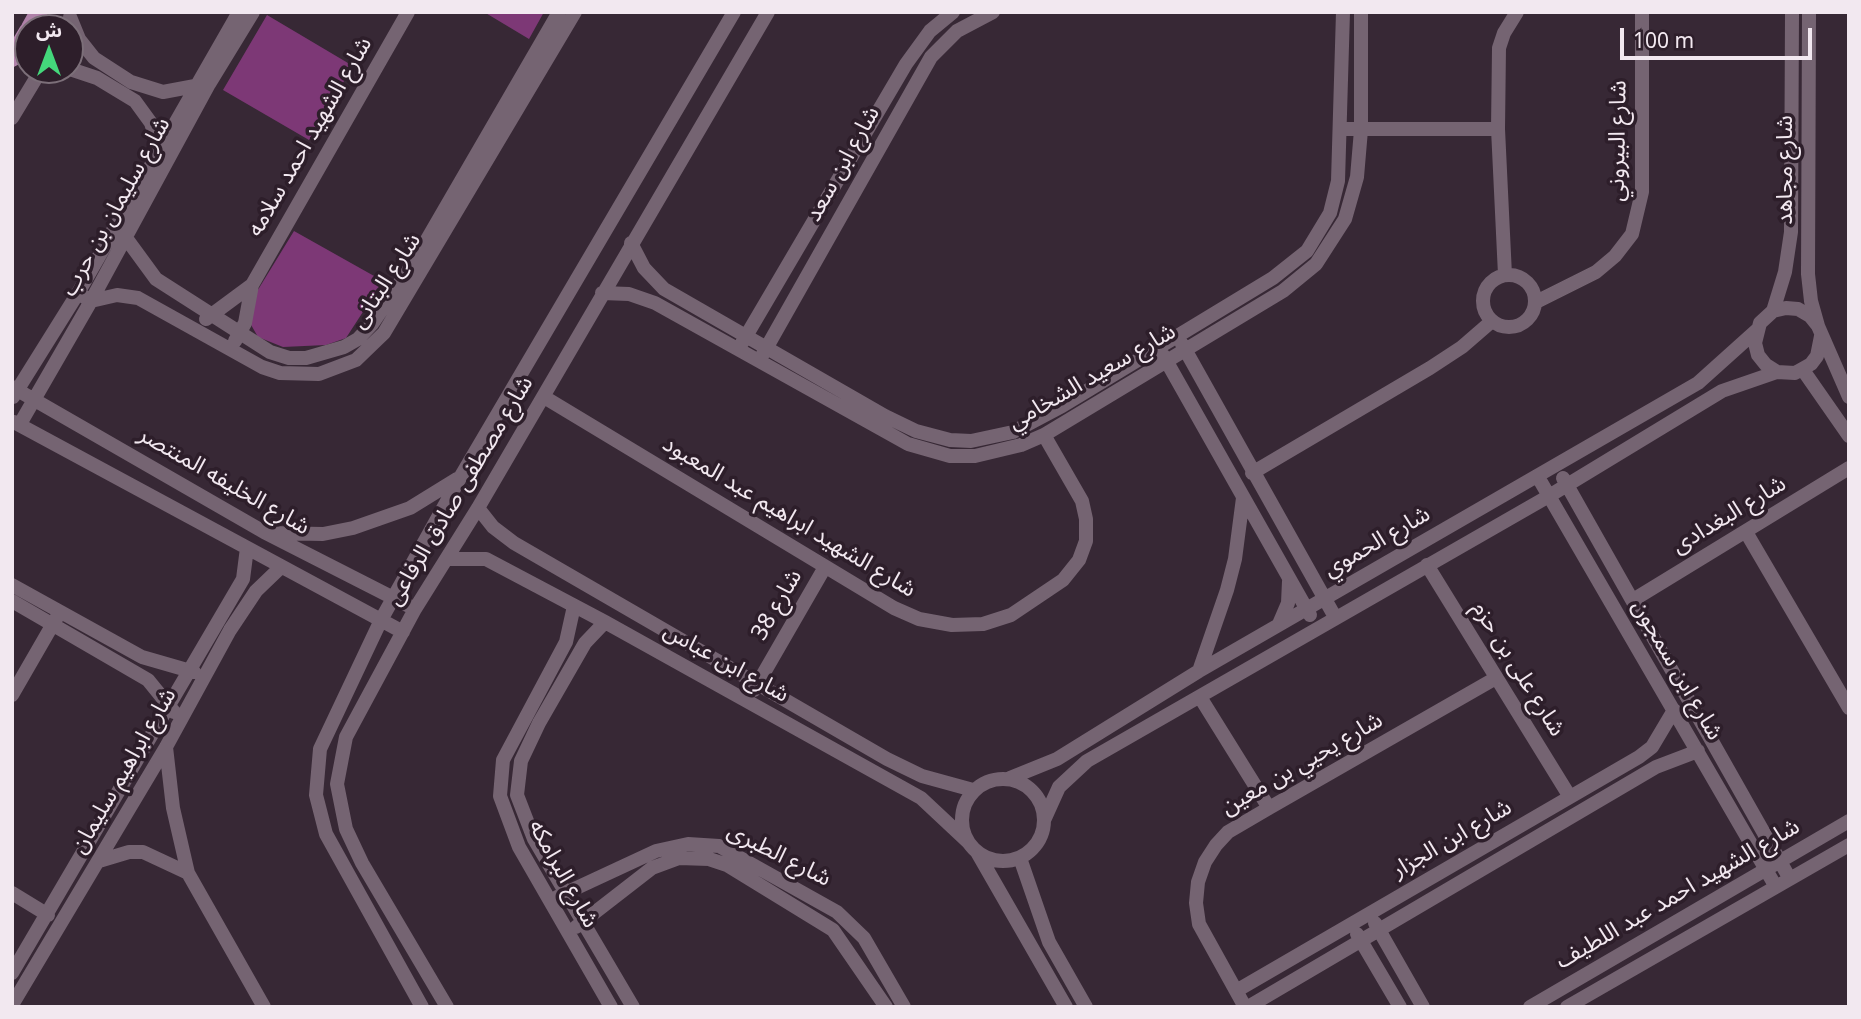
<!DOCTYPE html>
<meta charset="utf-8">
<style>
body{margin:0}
#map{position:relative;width:1861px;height:1019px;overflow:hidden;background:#372835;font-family:"Noto Sans","Noto Sans Arabic",sans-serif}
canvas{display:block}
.frame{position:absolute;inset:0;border:14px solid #f2e8f0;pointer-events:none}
.north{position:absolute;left:14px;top:14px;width:70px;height:70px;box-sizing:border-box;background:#2d1e2a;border:2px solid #7c6f79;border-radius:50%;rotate:0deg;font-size:19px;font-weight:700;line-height:28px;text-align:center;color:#f2e8f0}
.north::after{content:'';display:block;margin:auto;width:24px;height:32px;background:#44d77b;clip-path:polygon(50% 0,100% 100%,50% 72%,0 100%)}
.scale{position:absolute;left:1620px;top:28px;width:192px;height:32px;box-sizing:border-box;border:4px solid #f2e8f0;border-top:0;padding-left:9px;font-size:21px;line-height:24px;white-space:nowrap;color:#f2e8f0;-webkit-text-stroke:5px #2d1e2a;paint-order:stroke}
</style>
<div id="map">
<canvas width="1861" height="1019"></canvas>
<div class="frame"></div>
<div class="north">ش</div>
<div class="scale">100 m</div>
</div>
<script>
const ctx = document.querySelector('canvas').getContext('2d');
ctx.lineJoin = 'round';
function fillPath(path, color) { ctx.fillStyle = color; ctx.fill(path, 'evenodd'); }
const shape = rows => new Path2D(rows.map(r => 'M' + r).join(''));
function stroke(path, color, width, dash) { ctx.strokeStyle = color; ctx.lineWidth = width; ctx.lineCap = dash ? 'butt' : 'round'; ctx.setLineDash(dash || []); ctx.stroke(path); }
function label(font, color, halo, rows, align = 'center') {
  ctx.font = font + ' "Noto Sans","Noto Sans Arabic",sans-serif'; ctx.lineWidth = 7; ctx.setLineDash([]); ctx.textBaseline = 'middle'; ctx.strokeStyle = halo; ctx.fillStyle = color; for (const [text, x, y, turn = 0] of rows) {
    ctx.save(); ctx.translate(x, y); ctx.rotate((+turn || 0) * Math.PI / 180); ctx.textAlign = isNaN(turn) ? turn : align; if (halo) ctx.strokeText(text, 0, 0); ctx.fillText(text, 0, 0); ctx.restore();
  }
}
fillPath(shape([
 [484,12,544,12,529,39],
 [267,15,353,66,309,140,223,90],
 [294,231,383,281,346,338,326,345,283,347,258,337,250,323,256,293]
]), '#7d3876');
stroke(shape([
 [1809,12,1808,274,1811,301,1818,326],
 [70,17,79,39,94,58,131,82,163,92,195,86],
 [70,69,97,78,135,101,151,123,159,149],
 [12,118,41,70],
 [1340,129,1498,129],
 [113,230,126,238,156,279,270,352,289,358,306,358,344,347,358,339,372,324,414,262,559,12],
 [631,243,644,268,664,289,885,416,916,431,950,440,971,441,1013,432,1062,406,1273,278,1307,251,1330,213,1338,181,1343,12],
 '1483 301a26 26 0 1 1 52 0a26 26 0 1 1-52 0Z',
 [1505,275,1498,129,1499,48,1504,33,1517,12],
 [78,293,91,301,117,295,138,298,262,367,280,373,319,374,356,360,384,333,575,12],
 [602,293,629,294,655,303,908,444,950,456,975,456,1021,445,1044,435,1283,291,1316,264,1345,219,1357,177,1361,130,1361,12],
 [1536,302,1596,272,1615,256,1632,234,1642,192,1642,12],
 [1773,311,1785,272,1791,232,1792,12],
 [206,319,252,285],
 [1821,336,1817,356,1811,364,1795,373,1777,372,1766,365,1758,355,1755,343,1760,323,1773,311,1786,308,1798,309,1810,316,1818,326,1849,397],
 [235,341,245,323,252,285,408,12],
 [742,343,906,64,930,31,953,12],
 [1182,344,1335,617],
 [763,354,931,57,957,31,993,12],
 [1163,355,1310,615],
 [1803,370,1849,436],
 [12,387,264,532,415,609],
 [13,397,78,293,239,12],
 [544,397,894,608,919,619,952,625,983,624,1011,615,1063,580,1079,560,1086,541,1086,519,1082,501,1044,435],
 [14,422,403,632],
 [20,424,91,301,209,84,253,12],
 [1252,473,1430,368,1462,347,1492,321],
 [1538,477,1776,887],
 [1563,478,1790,879],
 [478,508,493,527,514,543,887,759,922,776,973,790],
 [1746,532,1849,708],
 [269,533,323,534,353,528,410,508,457,479],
 [447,559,486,559,605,622,921,798,968,842],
 [1427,565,1570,797],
 [12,585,142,657,194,672],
 [1633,600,1849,468],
 [12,601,148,680,174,712],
 [574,606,566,642,503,760,500,796,519,847,611,1007],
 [605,622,585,643,539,723,521,761,517,795,534,839,633,1007],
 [1279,624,1288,603,1289,581],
 [1199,671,1227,590,1235,559,1243,498],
 [754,690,825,567],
 [12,695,57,617],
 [1200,697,1269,808],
 [166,747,173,808,188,873,264,1007],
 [1010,778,1057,759,1199,671,1698,383,1757,330],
 '962 820a41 41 0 1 1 82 0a41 41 0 1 1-82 0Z',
 [1045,818,1059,787,1087,761,1549,496,1722,391,1777,372],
 [977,852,1066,1007],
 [1020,858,1049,942,1086,1007],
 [99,861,129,852,143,852,188,873],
 [12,893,48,915],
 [557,897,656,851,688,844,719,846,837,912,864,938,904,1007],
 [1375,923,1423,1007],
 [576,927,652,868,679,858,709,859,727,865,833,930,886,1007],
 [1357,934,1400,1007],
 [12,973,243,579,247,548],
 [1236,991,1639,757,1652,747,1674,710],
 [12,1005,166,747,230,630,256,591,281,567],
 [422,1007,326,834,316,795,320,749,381,620,461,476,734,12],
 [447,1007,362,863,346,829,337,784,346,737,415,609,478,508,768,12],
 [1245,1007,1199,924,1196,903,1198,882,1205,862,1216,845,1228,832,1269,808,1496,678],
 [1248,1007,1656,767,1698,751],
 [1530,1007,1849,821],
 [1567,1007,1849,845]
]), '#756472', 14);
stroke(shape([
 [30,28,39,12],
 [12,58,28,31]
]), '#af81a8', 18);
label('23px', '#f2e8f0', '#2d1e2a', [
 ["شارع الشهيد احمد سلامه",310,137,-60],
 ["شارع البيروني",1618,141,-89],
 ["شارع ابن سعد",843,164,-61],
 ["شارع مجاهد",1785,170,-90],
 ["شارع سليمان بن حرب",116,207,-61],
 ["شارع البتانى",386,281,-57],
 ["شارع سعيد الشخامي",1092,377,-30],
 ["شارع الخليفه المنتصر",224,481,30],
 ["شارع مصطفى صادق الرفاعى",460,491,-59],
 ["شارع البغدادى",1729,515,-31],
 ["شارع الشهيد ابراهيم عبد المعبود",789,517,31],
 ["شارع الحموي",1377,542,-30],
 ["شارع 38",777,605,-60],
 ["شارع ابن عباس",726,663,29],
 ["شارع على بن حزم",1518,669,58],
 ["شارع ابن سمجون",1677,670,60],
 ["شارع يحيي بن معين",1302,764,-30],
 ["شارع ابراهيم سليمان",124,771,-60],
 ["شارع ابن الجزار",1452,839,-30],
 ["شارع الطبرى",779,855,27],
 ["شارع البرامكه",563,874,61],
 ["شارع الشهيد احمد عبد اللطيف",1678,894,-30]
]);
</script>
